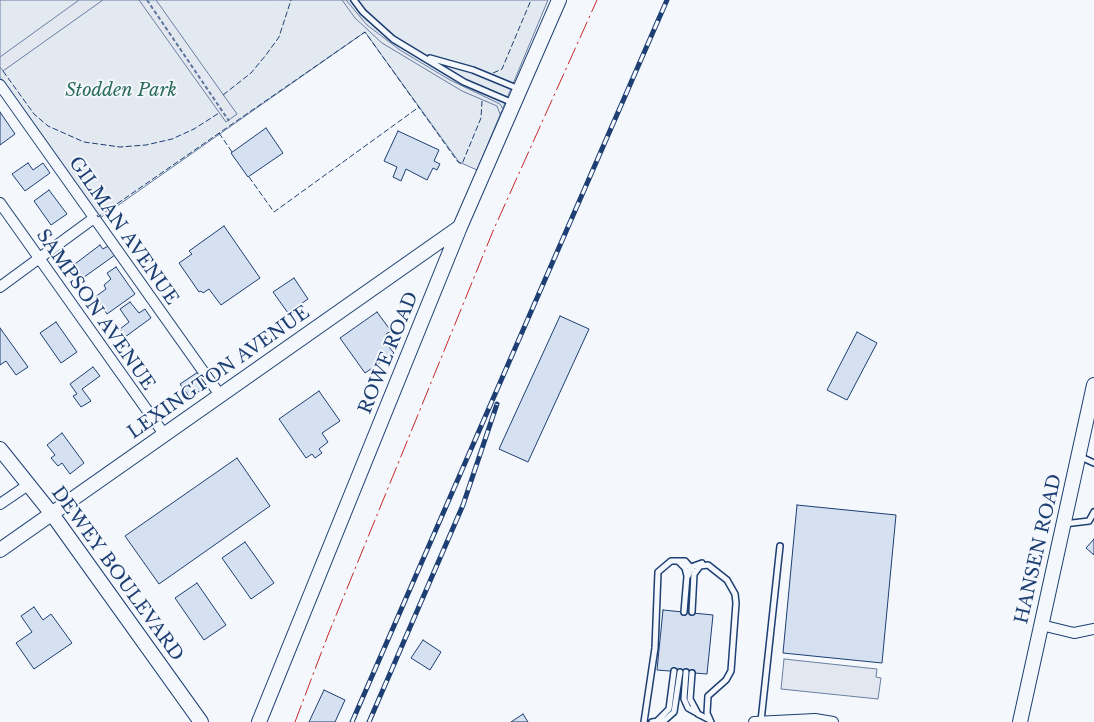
<!DOCTYPE html>
<style>
body{margin:0}
canvas{display:block;background:#f4f7fb}
</style>
<canvas width="1094" height="722"></canvas>
<script>
const ctx = document.querySelector('canvas').getContext('2d');
ctx.lineJoin = 'round';
function fillPath(path, color) { ctx.fillStyle = color; ctx.fill(path, 'evenodd'); }
const shape = rows => new Path2D(rows.map(r => 'M' + r).join(''));
function stroke(path, color, width, dash) { ctx.strokeStyle = color; ctx.lineWidth = width; ctx.lineCap = dash ? 'butt' : 'round'; ctx.setLineDash(dash || []); ctx.stroke(path); }
function label(font, color, halo, rows, align = 'center') {
  ctx.font = font + ' "Libre Baskerville",serif'; ctx.lineWidth = 4; ctx.setLineDash([]); ctx.textBaseline = 'middle'; ctx.strokeStyle = halo; ctx.fillStyle = color; for (const [text, x, y, turn = 0] of rows) {
    ctx.save(); ctx.translate(x, y); ctx.rotate((+turn || 0) * Math.PI / 180); ctx.textAlign = isNaN(turn) ? turn : align; if (halo) ctx.strokeText(text, 0, 0); ctx.fillText(text, 0, 0); ctx.restore();
  }
}
const green = shape([
 [0,0,548,0,477,170,459,162,365,32,100,218,0,77,0,0]
]);
fillPath(green, '#e3e9f0');
stroke(green, '#687fa3', 1);
const parking = shape([
 [79,0,103,0,3,71,0,67,0,57,79,0],
 [139,0,156,0,237,114,226,122,139,0],
 [342,0,346,0,367,25,400,50,450,80,500,104,503,109,500,114,497,106,462,91,382,43,355,18,342,0],
 [784,659,877,669,876,677,881,678,878,699,781,689,784,659]
]);
fillPath(parking, '#e3e8f0');
stroke(parking, '#687fa3', 1);
const building = shape([
 [0,112,15,134,0,145,0,112],
 [266,128,283,153,248,177,231,153,266,128],
 [398,131,439,150,434,161,440,164,437,170,433,168,427,180,406,169,401,181,393,177,397,167,384,161,398,131],
 [28,163,33,170,43,163,50,173,25,191,12,174,28,163],
 [49,190,67,214,51,225,34,201,49,190],
 [224,226,260,278,221,305,209,289,203,293,201,291,199,292,179,263,192,254,189,251,224,226],
 [100,245,103,249,108,246,115,255,80,280,71,267,100,245],
 [116,267,135,294,107,314,95,297,106,289,104,285,111,279,107,273,116,267],
 [294,278,308,299,288,313,273,292,294,278],
 [130,302,139,313,145,309,151,318,125,337,120,329,129,322,120,309,130,302],
 [377,312,391,331,386,334,393,344,389,347,394,353,365,373,340,338,377,312],
 [560,316,589,329,528,462,499,449,560,316],
 [56,322,77,352,61,363,40,333,56,322],
 [0,328,28,367,16,375,6,361,0,365,0,328],
 [857,332,877,343,847,400,827,390,857,332],
 [93,367,100,376,82,389,91,401,81,407,73,396,77,394,70,384,93,367],
 [198,372,208,385,190,398,180,384,198,372],
 [319,391,340,421,322,433,328,442,319,449,322,453,315,458,312,454,306,458,279,419,319,391],
 [62,433,84,463,70,474,62,463,58,466,51,458,55,455,47,445,62,433],
 [237,458,270,506,159,584,125,536,237,458],
 [797,505,896,515,882,663,783,653,797,505],
 [1094,539,1094,555,1086,548,1094,539],
 [245,542,274,583,251,599,222,558,245,542],
 [197,583,226,625,204,640,175,598,197,583],
 [34,607,43,620,51,614,72,643,34,669,16,643,32,632,21,616,34,607],
 [663,610,713,615,707,674,657,670,663,610],
 [423,640,441,652,430,670,411,658,423,640],
 [324,690,345,700,335,722,309,722,324,690],
 [523,714,528,722,511,722,523,714]
]);
fillPath(building, '#d5e0f0');
stroke(building, '#1d3f73', 1);
const lane = shape([
 [354,0,363,12,393,39,464,82,513,103],
 [430,58,473,70,519,89],
 [1081,457,1094,463],
 [1064,524,1089,521,1094,512],
 [678,561,685,561,692,569],
 [688,576,691,567,702,563],
 [692,612,694,574,700,566,708,565,727,580,735,594,736,603,731,671,726,680,708,696,707,713,711,722],
 [686,672,684,699,688,708,697,713],
 [692,673,690,699,698,714,710,720],
 [657,721,669,709,674,671],
 [761,721,780,546],
 [644,722,655,648,658,572,671,561,678,561,685,568,687,576,684,612],
 [652,722,665,720,674,712,680,672]
]);
const street = shape([
 [0,85,220,395],
 [0,203,164,434],
 [0,287,94,218],
 [0,504,28,485],
 [1041,625,1074,633,1094,629],
 [754,722,815,719,833,722]
]);
const secondary = shape([
 [0,449,52,514,201,722],
 [0,550,460,227],
 [259,722,460,227,559,0],
 [1020,722,1094,385]
]);
stroke(lane, '#1d3f73', 8);
stroke(street, '#1d3f73', 12);
stroke(secondary, '#1d3f73', 16);
stroke(shape([
 [147,0,229,121]
]), '#5e769c', 2, [4, 2.5]);
stroke(lane, '#f4f7fb', 5);
stroke(street, '#f4f7fb', 10);
stroke(secondary, '#f4f7fb', 14);
const rail = shape([
 [352,722,667,0],
 [369,722,463,505,497,404]
]);
stroke(rail, '#1d3f73', 5);
stroke(rail, '#f4f7fb', 3, [9]);
stroke(shape([
 [3,71,34,114,48,126,84,142,120,147,146,145,172,139,194,129,219,113],
 [493,73,502,69,531,0],
 [223,95,251,73,266,55,279,37,291,0],
 [219,133,232,152],
 [249,177,274,212,419,107],
 [97,215,98,217,365,32,458,162,462,164,481,118,482,101]
]), '#1d3f73', 1, [6, 2.5]);
stroke(shape([
 [295,722,328,635,493,231,597,0]
]), '#c62828', 1, [18, 4, 2.5, 4]);
label('italic 18px', '#2c6c60', '#f4f7fb', [
 ["Stodden Park",121,91]
]);
label('18px', '#1d3f73', '#f4f7fb', [
 ["GILMAN AVENUE",123,231,55],
 ["SAMPSON AVENUE",95,310,55],
 ["ROWE ROAD",389,353,-68],
 ["LEXINGTON AVENUE",219,373,-35],
 ["HANSEN ROAD",1039,549,-77],
 ["DEWEY BOULEVARD",117,574,54]
]);
</script>
